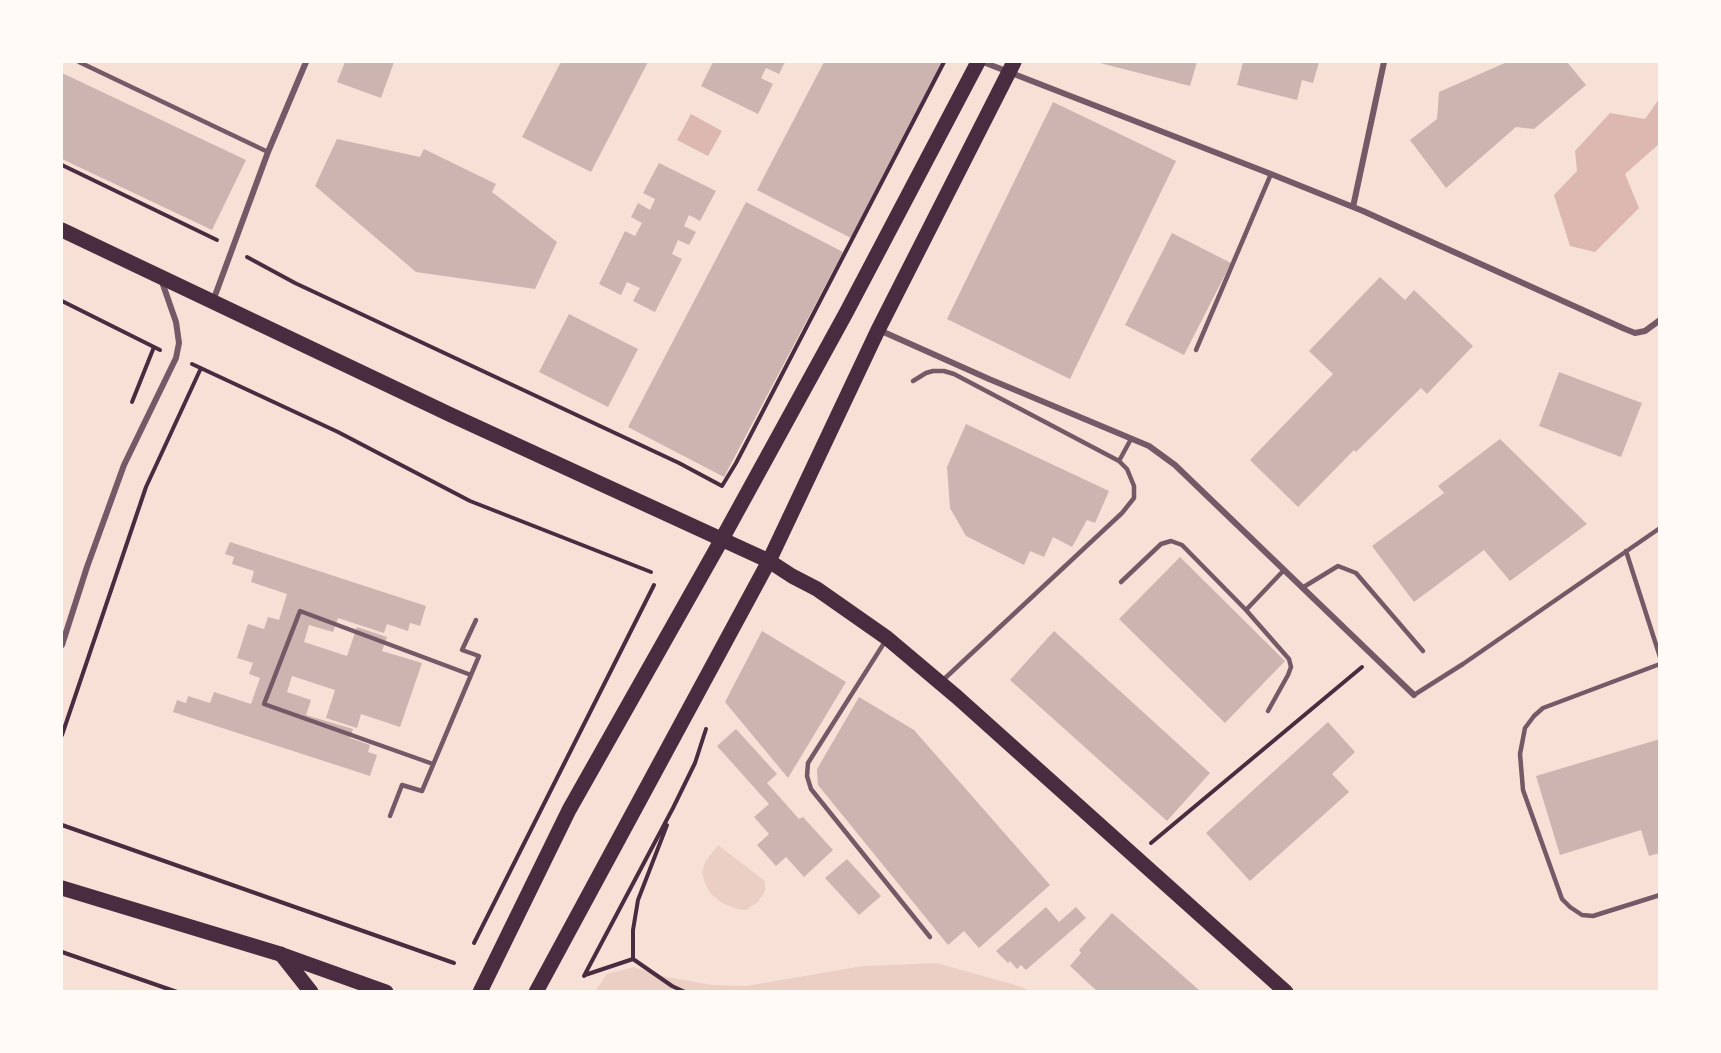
<!DOCTYPE html>
<style>
body{margin:0}
#map{position:relative;width:1721px;height:1053px;overflow:hidden;background:#f7e1d7;font-family:"IBM Plex Sans",sans-serif}
canvas{display:block}
.frame{position:absolute;inset:0;border:63px solid #fffaf5;pointer-events:none}
</style>
<div id="map">
<canvas width="1721" height="1053"></canvas>
<div class="frame"></div>
</div>
<script>
const ctx = document.querySelector('canvas').getContext('2d');
ctx.lineJoin = 'round';
function fillPath(path, color) { ctx.fillStyle = color; ctx.fill(path, 'evenodd'); }
const shape = rows => new Path2D(rows.map(r => 'M' + r).join(''));
function stroke(path, color, width, dash) { ctx.strokeStyle = color; ctx.lineWidth = width; ctx.lineCap = dash ? 'butt' : 'round'; ctx.setLineDash(dash || []); ctx.stroke(path); }
fillPath(shape([
 [718,845,765,881,765,891,758,902,746,910,737,909,722,903,710,893,705,883,702,873,705,862],
 [937,963,1022,987,1030,991,607,992,596,990,607,974,634,967,666,977,713,985,746,986,863,966]
]), '#ebcfc5');
fillPath(shape([
 [1659,99,1659,144,1625,174,1639,208,1595,252,1570,246,1554,195,1577,171,1575,151,1610,113,1645,119],
 [691,114,722,131,708,156,677,140]
]), '#dcb8b0');
fillPath(shape([
 [345,62,394,62,381,98,337,82],
 [561,62,648,62,591,172,522,137],
 [713,62,785,62,779,74,766,68,761,78,773,84,758,114,701,86],
 [824,62,943,62,851,238,757,190],
 [1096,62,1197,62,1190,86],
 [1243,62,1319,62,1313,83,1302,80,1297,100,1237,85],
 [1507,62,1567,62,1586,85,1534,129,1516,127,1446,188,1410,140,1437,119,1439,92],
 [62,73,246,160,212,230,62,159],
 [1053,102,1176,161,1070,379,947,319],
 [337,139,420,157,424,149,496,184,492,192,557,242,535,289,416,272,315,186],
 [659,163,716,191,700,221,689,215,684,226,696,232,689,245,678,240,672,254,682,259,655,312,633,301,640,288,627,282,621,295,599,284,625,231,635,236,642,223,631,217,638,203,650,210,655,199,643,193],
 [746,202,843,252,724,477,628,427],
 [1172,233,1231,263,1184,355,1125,325],
 [1380,277,1405,300,1414,290,1473,346,1427,394,1421,388,1356,452,1354,450,1298,507,1250,460,1333,374,1309,351],
 [569,314,638,349,608,407,539,372],
 [1559,372,1642,403,1621,457,1539,426],
 [966,424,1109,491,1095,523,1087,520,1072,547,1053,537,1044,557,1030,551,1024,565,966,536,950,508,947,467],
 [1500,439,1587,524,1510,581,1484,550,1414,602,1372,546,1444,493,1438,486],
 [230,542,426,606,420,626,410,623,408,631,387,624,384,633,338,618,333,632,309,625,304,642,347,656,357,627,387,637,382,651,422,663,400,727,361,714,357,728,326,718,335,690,292,676,287,692,311,700,306,715,353,729,350,738,370,745,368,752,377,755,370,776,173,712,177,700,186,703,188,696,210,703,214,692,251,704,260,678,249,674,253,663,237,658,248,624,264,629,268,617,279,620,287,594,251,582,254,571,232,564,234,557,225,554],
 [1180,557,1285,661,1225,723,1119,619],
 [762,631,846,682,788,778,725,702],
 [1054,631,1210,773,1167,821,1010,680],
 [859,697,914,730,1050,885,979,948,964,931,948,945,818,785,817,769],
 [1328,722,1355,752,1332,774,1349,792,1250,881,1206,833],
 [736,729,777,774,767,783,799,819,803,817,833,850,804,877,786,857,776,866,757,845,769,834,754,817,769,804,717,746],
 [1660,739,1660,853,1649,856,1641,830,1560,855,1536,776],
 [847,859,881,896,859,915,825,878],
 [1046,907,1059,922,1076,907,1086,918,1026,970,1021,965,1017,969,1010,961,1008,963,996,951],
 [1112,913,1199,990,1198,992,1098,992,1070,966,1081,953,1079,950]
]), '#ccb4b1');
stroke(shape([
 [62,165,217,240],
 [247,257,295,283,679,463,722,486,736,463,944,62],
 [62,301,160,350],
 [192,364,338,432,470,501,651,572],
 [132,402,154,347],
 [62,735,146,487,201,368],
 [62,825,454,963],
 [1151,843,1362,667],
 [474,943,654,585],
 [62,952,177,992],
 [633,959,633,930,638,900,667,825],
 [633,959,672,986,685,992],
 [585,975,633,959],
 [584,976,673,808,695,763,706,729]
]), '#4a2c40', 4);
stroke(shape([
 [79,62,268,152],
 [1196,350,1271,174],
 [913,381,926,373,933,371,944,371,954,374,1119,461,1127,469,1134,486,1134,498,1122,513,942,681],
 [1119,461,1131,439],
 [1626,551,1660,657],
 [1121,582,1161,544,1171,541,1182,545,1246,610,1289,659,1291,667,1288,675,1268,711],
 [1302,588,1338,566,1356,573,1423,651],
 [1246,610,1284,570],
 [886,640,808,763,807,776,811,789,930,937],
 [1660,664,1543,708,1534,716,1525,728,1520,754,1523,790,1562,899,1570,907,1582,915,1593,916,1660,895],
 [1414,695,1463,664,1660,528],
 [433,764,264,704,300,611,471,675],
 [390,816,402,785,422,791,479,656,462,650,476,620]
]), '#755966', 4.5);
stroke(shape([
 [983,62,1271,174,1363,211,1625,329,1635,333,1645,331,1660,320],
 [1353,207,1384,62],
 [213,301,268,152,306,62],
 [879,330,989,379,1149,446,1175,465,1414,695],
 [62,645,87,567,124,465,176,358,179,343,176,322,161,279]
]), '#755966', 6);
stroke(shape([
 [62,230,451,415,769,561,792,576,817,589,887,638,957,697,1286,992],
 [62,888,280,954,386,992],
 [281,954,311,992],
 [480,992,569,810,722,539,846,313,978,62],
 [536,992,769,561,878,330,1014,62]
]), '#4a2c40', 15);
</script>
